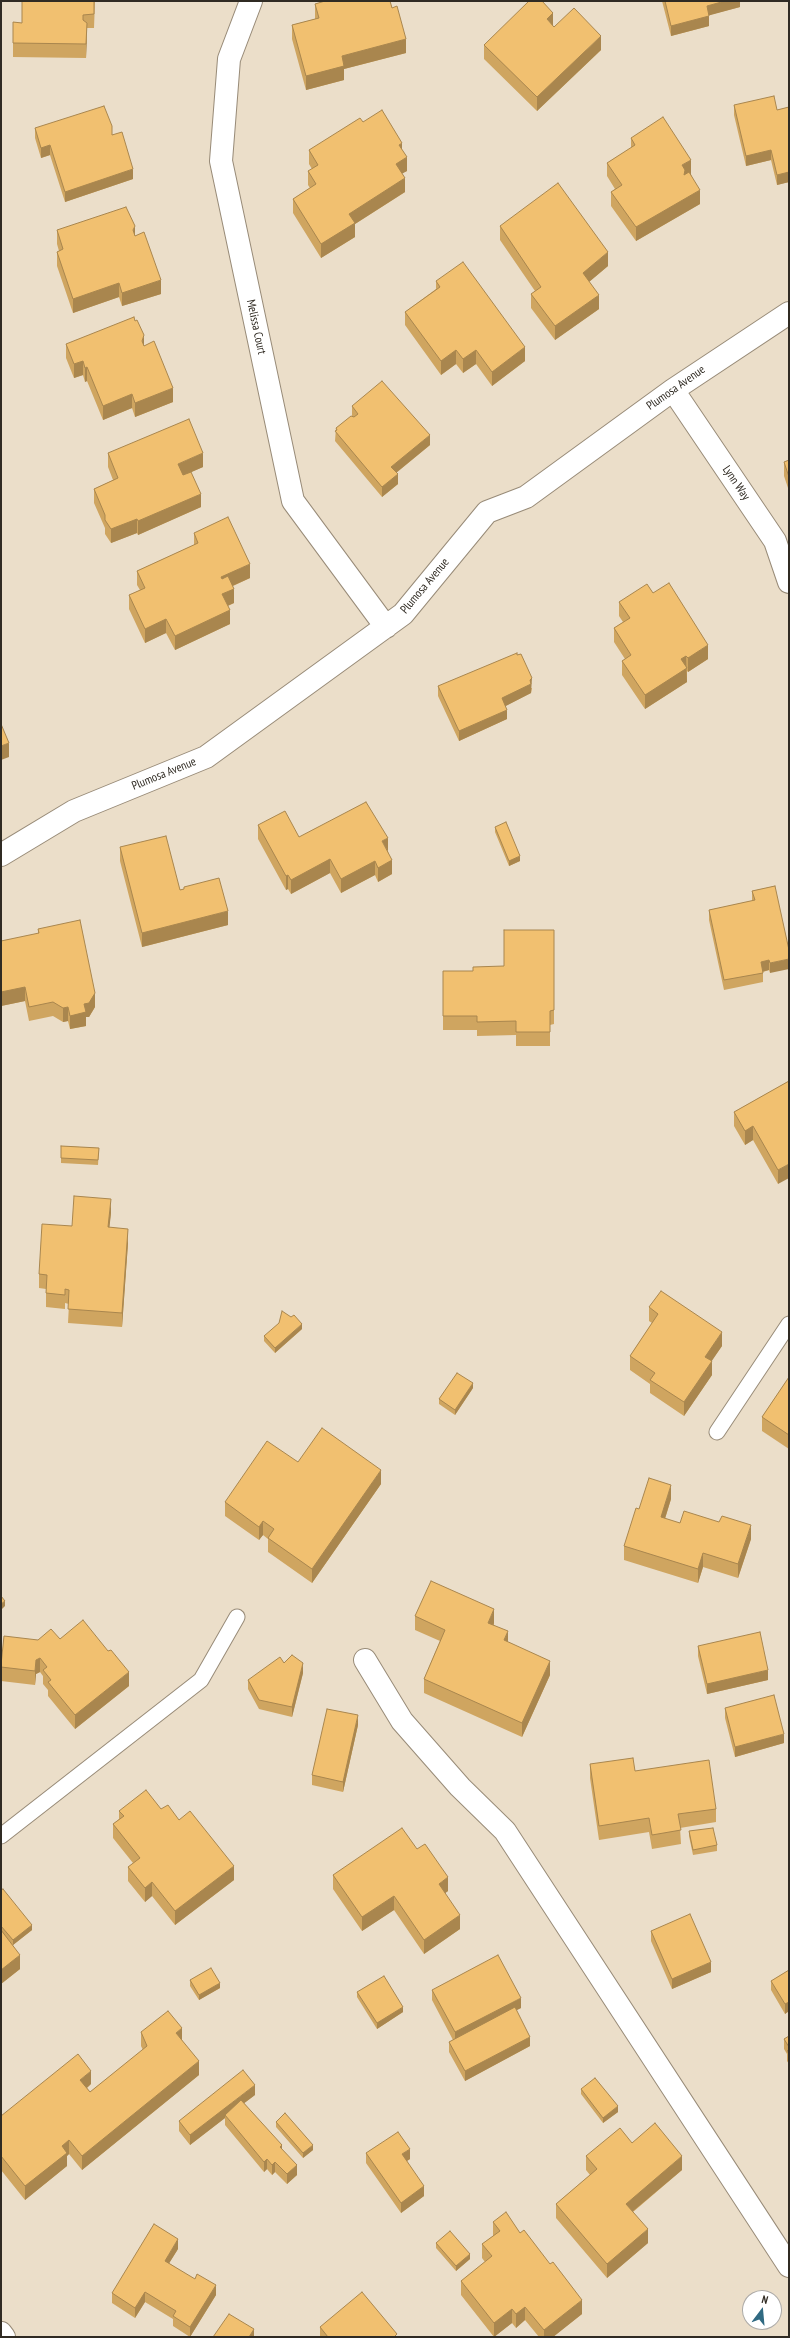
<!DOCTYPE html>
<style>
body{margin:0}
#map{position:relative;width:790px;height:2338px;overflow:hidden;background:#ebdec9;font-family:"PT Sans Narrow",sans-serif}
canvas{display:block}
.frame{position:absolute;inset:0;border:2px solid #302b23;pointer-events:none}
.north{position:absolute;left:742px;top:2290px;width:40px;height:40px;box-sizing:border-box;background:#fff;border:1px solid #acaaa7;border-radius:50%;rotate:16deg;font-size:11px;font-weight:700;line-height:16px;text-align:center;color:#302b23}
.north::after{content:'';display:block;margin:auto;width:14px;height:18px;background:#306a82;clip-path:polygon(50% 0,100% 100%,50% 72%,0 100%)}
</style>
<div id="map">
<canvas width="790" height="2338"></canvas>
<div class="frame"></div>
<div class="north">N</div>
</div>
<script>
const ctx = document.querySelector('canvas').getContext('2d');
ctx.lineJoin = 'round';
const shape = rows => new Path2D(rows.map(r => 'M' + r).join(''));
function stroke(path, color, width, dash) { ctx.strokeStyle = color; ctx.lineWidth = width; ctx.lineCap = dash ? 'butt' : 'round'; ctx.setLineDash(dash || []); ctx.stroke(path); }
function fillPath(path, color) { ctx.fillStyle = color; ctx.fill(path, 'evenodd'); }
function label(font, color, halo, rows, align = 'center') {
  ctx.font = font + ' "PT Sans Narrow",sans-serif'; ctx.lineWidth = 3; ctx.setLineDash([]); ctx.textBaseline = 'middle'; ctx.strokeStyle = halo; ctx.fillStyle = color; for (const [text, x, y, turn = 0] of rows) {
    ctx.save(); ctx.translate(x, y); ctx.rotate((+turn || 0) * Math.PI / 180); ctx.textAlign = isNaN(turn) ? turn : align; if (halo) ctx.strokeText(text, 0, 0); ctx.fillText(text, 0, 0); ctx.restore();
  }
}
const lane = shape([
 [717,1432,789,1324],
 [1,1836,201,1680,237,1617]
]);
const street = shape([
 [251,1,229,59,221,161,293,501,386,627],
 [673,390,775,541,789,582],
 [1,855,74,811,206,757,403,614,487,512,526,497,673,390,789,313],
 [365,1660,402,1721,460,1787,505,1831,789,2266]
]);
const secondary = shape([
 [1,2333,4,2337]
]);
stroke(lane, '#988b78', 17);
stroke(street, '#988b78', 24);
stroke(secondary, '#988b78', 24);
stroke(lane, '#fff', 15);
stroke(street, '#fff', 22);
stroke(secondary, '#fff', 22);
fillPath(shape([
 [95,1,94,28,87,28,86,58,13,57,13,22,22,23],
 [322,1,390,1,406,53,344,69,344,80,306,90,292,39,292,25,315,19,315,4,322,2],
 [662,1,740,1,740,7,709,15,709,26,671,36],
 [484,45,601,50,537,111,484,59],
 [734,105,777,110,789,107,789,182,777,185,771,160,746,166,734,115],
 [363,122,402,150,407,171,402,173,405,192,355,224,355,237,321,258,293,213,293,199,310,188,308,185,308,171,312,169,309,164,309,150],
 [35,128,112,135,133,179,65,202,50,155,41,158,35,138],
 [631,138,691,174,700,204,636,241,611,206,611,192,615,189,607,176,607,163,631,148],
 [500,226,608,266,589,282,599,309,555,340,531,308,531,294,535,291,500,240],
 [57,230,135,236,161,294,122,306,119,297,73,313,57,266,57,252,59,251,57,244],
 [436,281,525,361,492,386,476,364,463,373,456,364,441,375,405,325,405,312,436,289],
 [66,344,144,346,173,402,135,417,132,408,103,420,87,381,85,382,83,375,74,378,66,358],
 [352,406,430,445,396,473,398,484,382,497,335,441,336,428,352,416],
 [108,453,203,467,191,472,201,507,138,535,137,533,111,543,105,534,105,528,94,503,94,489,113,480,108,467],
 [789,460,789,491,784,476,784,462],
 [194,533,250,578,233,586,234,603,228,606,230,624,175,650,166,633,145,643,129,609,129,595,140,590,137,585,137,571,194,545],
 [653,593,708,659,688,672,687,671,687,682,645,709,622,675,622,661,625,659,614,642,614,628,623,622,619,616,619,602],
 [438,686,532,688,531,693,505,706,507,719,459,741,438,696],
 [258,825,299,837,388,851,392,874,378,882,375,875,341,893,330,873,291,894,288,889,286,890,258,839],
 [495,827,520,861,509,866,495,832],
 [120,847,180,890,184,889,184,887,228,925,142,947,120,861],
 [775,886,770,973,769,970,763,972,763,982,724,990,709,920,709,910,752,901,752,891],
 [38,929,95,1007,89,1017,86,1017,86,1026,70,1029,68,1021,63,1022,53,1016,29,1021,25,1001,1,1006,1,941,38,934],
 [554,930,554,1024,550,1025,550,1046,516,1046,516,1035,477,1036,477,1030,443,1030,443,971,473,971,504,966],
 [789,1081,778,1184,753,1140,745,1145,734,1126,734,1112],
 [61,1146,99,1148,98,1165,61,1163],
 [111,1213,109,1227,128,1243,122,1327,68,1323,69,1304,65,1303,65,1309,46,1307,46,1289,39,1288,39,1274,72,1226],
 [649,1307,722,1346,711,1361,712,1375,684,1416,650,1393,650,1384,630,1370,630,1356,652,1323,649,1321],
 [302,1329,275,1353,264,1341,264,1336],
 [789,1377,789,1449,762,1431,762,1417],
 [473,1388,455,1415,439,1404,439,1399],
 [298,1462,381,1484,312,1583,268,1552,268,1539,263,1535,259,1540,225,1516,225,1502],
 [671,1499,665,1519,680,1523,751,1539,738,1578,703,1567,698,1583,624,1560,624,1546,639,1509],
 [415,1616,494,1623,494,1625,508,1642,550,1675,522,1737,424,1693,424,1679,440,1641,415,1630],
 [60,1639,129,1686,75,1729,48,1696,48,1690,43,1684,43,1676,40,1672,36,1674,35,1685,1,1681,1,1665,38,1640],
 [698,1646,768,1680,707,1694,698,1656],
 [284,1663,303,1673,292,1717,259,1709,248,1689,248,1680],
 [725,1708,784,1743,735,1757,725,1718],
 [358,1725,343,1792,312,1785,312,1775],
 [590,1764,635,1771,716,1809,716,1822,680,1828,681,1844,652,1849,649,1832,599,1840,590,1778],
 [161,1809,179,1820,234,1880,175,1925,152,1896,145,1902,128,1881,128,1867,133,1863,113,1838,113,1824,119,1819,119,1811],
 [689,1831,717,1845,717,1851,693,1855,689,1836],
 [417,1849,448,1891,445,1893,460,1929,424,1954,394,1910,362,1931,333,1889,333,1875],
 [1,1890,32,1930,13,1945,20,1969,1,1984],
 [651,1931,711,1972,672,1989,651,1941],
 [789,1970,789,2011,785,2014,771,1990,771,1981],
 [190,1980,220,1988,199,2000,190,1986],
 [432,1990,521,2008,516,2010,530,2046,465,2081,449,2052,449,2042,453,2040,432,2000],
 [357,1992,403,2012,377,2029,357,1997],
 [141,2032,182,2040,199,2075,82,2170,69,2154,67,2156,67,2166,25,2200,1,2170,1,2116,91,2084,87,2088,90,2092,143,2050,141,2046],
 [789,2036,789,2064,787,2061,787,2054,784,2049,784,2039],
 [581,2089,618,2112,603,2123,581,2094],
 [255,2095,244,2103,282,2150,297,2175,287,2184,275,2172,272,2175,267,2169,264,2172,225,2125,225,2118,190,2145,179,2131,179,2121],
 [276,2122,313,2150,303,2158,276,2127],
 [632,2143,682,2170,633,2212,648,2243,607,2278,556,2218,556,2204,590,2175,586,2170,586,2156],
 [366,2153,410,2159,407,2161,424,2196,401,2213,366,2163],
 [493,2222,520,2233,582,2314,553,2337,539,2337,525,2320,516,2328,512,2323,494,2337,461,2295,461,2281,485,2262,482,2258,482,2244,493,2236],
 [436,2243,470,2259,456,2271,436,2248],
 [178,2249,169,2263,216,2295,190,2337,173,2326,173,2319,145,2302,135,2318,112,2303,112,2293],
 [320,2327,397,2337,320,2337]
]), '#cfa560');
fillPath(shape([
 [725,1,740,1,740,7,707,16,707,6],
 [553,13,553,27,547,19],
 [709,16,709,26,671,36,671,26],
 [87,23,87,37,86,58,86,44],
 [601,36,601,50,537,111,537,97],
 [406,39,406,53,344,69,344,80,306,90,306,76,342,56],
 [402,143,402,157,399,145],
 [50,145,50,155,41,158,41,148],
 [771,150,771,160,746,166,746,156],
 [407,157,407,171,396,177,396,164],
 [691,160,691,174,685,177,682,165],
 [133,169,133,179,65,202,65,192],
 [789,172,789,182,777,185,777,175],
 [405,178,405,192,355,224,355,237,321,258,321,244,349,214],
 [700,190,700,204,636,241,636,227],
 [135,226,135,240,133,230],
 [608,252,608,266,583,287,583,273],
 [161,280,161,294,122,306,122,293],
 [119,283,119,297,73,313,73,299],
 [599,295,599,309,555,340,555,326],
 [144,335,144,349,142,341],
 [525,347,525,361,492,386,492,372],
 [456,350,456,364,441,375,441,361],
 [476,350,476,364,463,373,463,359],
 [83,361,83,375,74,378,74,364],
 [87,367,87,381,85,382,85,368],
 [173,388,173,402,135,417,135,403],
 [132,394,132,408,103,420,103,406],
 [430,435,430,445,391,477,391,467],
 [203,453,203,467,178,478,178,464],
 [398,474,398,484,382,497,382,487],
 [201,494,201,507,138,535,138,521],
 [137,519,137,533,111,543,111,529],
 [250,564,250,578,221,591,221,577],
 [234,589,234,603,222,608,222,594],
 [230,610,230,624,175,650,175,636],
 [166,619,166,633,145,643,145,629],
 [708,645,708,659,688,672,688,658],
 [686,656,687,682,645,709,645,695,681,659],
 [532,678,531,693,502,708,502,698],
 [507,710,507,719,459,741,459,731],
 [9,743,9,757,1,760,1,746],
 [388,838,388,852,382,841],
 [520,856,520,861,509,866,509,861],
 [330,859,330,873,291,894,291,880],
 [392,860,392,874,378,882,378,868],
 [375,861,375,875,341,893,341,879],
 [288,875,288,889,286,890,286,876],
 [228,911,228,925,142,947,142,933],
 [789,959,789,969,770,973,770,963],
 [769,960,769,970,761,972,761,962],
 [25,987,25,1001,1,1006,1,992],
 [95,993,95,1007,89,1017,86,1017,86,1026,70,1029,70,1016,84,1004],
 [68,1007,68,1021,63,1022,63,1008],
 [753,1126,753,1140,745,1145,745,1131],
 [789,1164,789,1178,778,1184,778,1170],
 [111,1199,111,1213,108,1241,108,1227],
 [128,1229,128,1243,122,1327,122,1313],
 [302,1324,302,1329,275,1353,275,1348],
 [722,1332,722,1346,705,1371,705,1357],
 [712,1361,712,1375,684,1416,684,1402],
 [473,1383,473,1388,455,1415,455,1410],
 [381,1470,381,1484,312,1583,312,1569],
 [671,1485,671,1499,661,1531,661,1517],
 [263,1521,263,1535,259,1540,259,1527],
 [751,1525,751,1539,738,1578,738,1564],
 [703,1553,703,1567,698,1583,698,1569],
 [5,1601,5,1606,1,1610,1,1604],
 [494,1609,494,1623,488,1637,488,1623],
 [508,1631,508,1645,504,1640],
 [40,1658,40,1672,36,1674,35,1685,35,1671,36,1660],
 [550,1661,550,1675,522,1737,522,1723],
 [303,1663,303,1673,292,1717,292,1707],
 [768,1670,768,1680,707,1694,707,1684],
 [129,1672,129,1686,75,1729,75,1715],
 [358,1715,358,1725,343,1792,343,1782],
 [784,1734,784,1743,735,1757,735,1747],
 [234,1866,234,1880,175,1925,175,1911],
 [448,1877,448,1891,439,1898,439,1884],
 [152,1882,152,1896,145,1902,145,1888],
 [394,1896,394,1910,362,1931,362,1917],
 [460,1915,460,1929,424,1954,424,1940],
 [32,1925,32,1930,13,1945,13,1940],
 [20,1955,20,1969,1,1984,1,1970],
 [711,1962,711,1972,672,1989,672,1979],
 [220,1983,220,1988,199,2000,199,1995],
 [521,1998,521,2008,455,2042,455,2032],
 [789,2002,789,2011,785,2014,785,2004],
 [403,2007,403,2012,377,2029,377,2023],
 [182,2028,182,2042,176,2033],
 [530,2037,530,2046,465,2081,465,2071],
 [199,2061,199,2075,82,2170,82,2156],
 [91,2071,91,2084,80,2094,80,2080],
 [255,2085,255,2095,226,2117,225,2115,225,2118,190,2145,190,2135],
 [618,2106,618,2112,603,2123,603,2118],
 [69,2140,69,2154,67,2156,67,2166,25,2200,25,2186,62,2146],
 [282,2145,282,2154,280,2147],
 [313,2145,313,2150,303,2158,303,2153],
 [410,2149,410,2159,402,2164,402,2154],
 [682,2156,682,2170,626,2217,626,2204],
 [267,2159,267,2169,264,2172,264,2162],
 [275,2162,275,2172,272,2175,272,2165],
 [297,2165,297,2175,287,2184,287,2174],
 [424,2186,424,2196,401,2213,401,2203],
 [648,2229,648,2243,607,2278,607,2264],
 [178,2239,178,2249,165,2270,165,2261],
 [470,2254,470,2259,456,2271,456,2266],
 [216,2285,216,2295,190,2337,190,2327],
 [145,2292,145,2302,135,2318,135,2308],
 [582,2300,582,2314,553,2337,544,2337,544,2330],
 [525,2307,525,2320,516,2328,516,2314],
 [512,2309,512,2323,494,2337,494,2323],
 [254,2329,254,2337,249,2337]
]), '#a9864e');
const building = shape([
 [22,1,94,1,94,14,83,15,83,20,87,23,86,44,13,43,13,22,22,23,22,1],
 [325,1,390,1,392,8,397,6,406,39,342,56,344,66,306,76,292,25,319,18,315,4,325,1],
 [529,1,542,1,553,13,547,19,554,27,574,8,601,36,537,97,484,45,529,1],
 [665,1,725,1,707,6,709,16,671,26,665,1],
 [774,96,777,110,789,107,789,172,777,175,771,150,746,156,734,105,774,96],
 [104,106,112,126,112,135,122,132,133,169,65,192,50,145,41,148,35,128,104,106],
 [382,110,402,143,399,145,407,157,396,164,405,178,349,214,355,223,321,244,293,199,316,184,308,171,318,165,309,150,360,118,363,122,382,110],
 [663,117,691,160,682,165,685,170,684,175,689,172,700,190,636,227,611,192,622,185,607,163,635,145,631,138,663,117],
 [558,183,608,252,583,273,599,295,555,326,531,294,541,287,500,226,558,183],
 [126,207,135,226,133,230,135,236,144,232,161,280,122,293,119,283,73,299,57,252,63,249,57,230,126,207],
 [463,262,525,347,492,372,476,350,463,359,456,350,441,361,405,312,440,287,436,281,463,262],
 [134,317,135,321,137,320,144,335,142,341,144,346,154,341,173,388,135,403,132,394,103,406,87,367,85,368,83,361,74,364,66,344,134,317],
 [382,381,430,435,391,467,398,474,382,487,335,431,337,430,336,428,351,416,354,417,358,414,352,406,382,381],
 [189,419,203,453,178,464,183,475,191,472,201,494,138,521,137,519,111,529,105,520,105,515,94,489,118,478,108,453,189,419],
 [789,460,789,477,784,462,789,460],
 [228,517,250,564,221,577,222,579,228,576,234,589,222,594,230,610,175,636,166,619,145,629,129,595,145,588,137,571,198,543,194,533,228,517],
 [669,583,708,645,688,658,686,656,681,659,687,668,645,695,622,661,631,655,614,628,630,618,619,602,647,584,653,593,669,583],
 [517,653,517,655,521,654,532,678,530,680,531,684,502,698,507,710,459,731,438,686,517,653],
 [1,724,9,743,1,746,1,724],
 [366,802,388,838,382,841,392,860,378,868,375,861,341,879,330,859,291,880,288,875,286,876,258,825,285,811,299,837,366,802],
 [506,822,520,856,509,861,495,827,506,822],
 [166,836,180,890,184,889,184,887,219,878,228,911,142,933,120,847,166,836],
 [775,886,789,950,789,959,770,963,769,960,761,962,763,973,724,980,709,910,755,900,752,891,775,886],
 [80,920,95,993,89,1003,84,1004,86,1012,70,1016,68,1007,63,1008,53,1002,29,1007,25,987,1,992,1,941,39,933,38,929,80,920],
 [504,930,554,930,554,1010,550,1011,550,1032,516,1032,516,1021,477,1022,477,1016,443,1016,443,971,473,971,473,967,504,966,504,930],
 [789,1081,789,1164,778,1170,753,1126,745,1131,734,1112,789,1081],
 [61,1146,99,1148,98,1160,61,1158,61,1146],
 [74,1196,111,1199,108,1227,128,1229,122,1313,68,1309,69,1290,65,1289,65,1295,46,1293,47,1275,39,1274,42,1224,72,1226,74,1196],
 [661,1291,722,1332,705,1357,712,1361,684,1402,650,1380,655,1373,630,1356,658,1314,649,1307,661,1291],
 [282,1311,291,1317,294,1315,302,1324,275,1348,264,1336,279,1323,282,1311],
 [457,1373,473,1383,455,1410,439,1399,457,1373],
 [789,1377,789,1435,762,1417,789,1377],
 [322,1428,381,1470,312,1569,268,1538,274,1529,263,1521,259,1527,225,1502,267,1441,298,1462,322,1428],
 [649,1478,671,1485,661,1517,680,1523,684,1511,719,1522,722,1516,751,1525,738,1564,703,1553,698,1569,624,1546,636,1508,639,1509,649,1478],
 [431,1581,494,1609,488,1623,508,1631,504,1640,550,1661,522,1723,424,1679,445,1630,415,1616,431,1581],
 [1,1596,5,1601,1,1604,1,1596],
 [83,1620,108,1651,111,1650,129,1672,75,1715,48,1682,51,1680,43,1670,47,1667,40,1658,36,1660,35,1671,1,1667,1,1665,4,1636,38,1640,51,1629,60,1639,83,1620],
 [760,1632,768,1670,707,1684,698,1646,760,1632],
 [292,1655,303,1663,292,1707,259,1700,248,1680,280,1657,284,1663,292,1655],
 [774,1695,784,1734,735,1747,725,1708,774,1695],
 [327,1709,358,1715,343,1782,312,1775,327,1709],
 [633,1758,635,1771,709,1760,716,1809,678,1814,681,1830,652,1835,649,1818,599,1826,590,1764,633,1758],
 [146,1790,161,1809,168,1805,179,1820,190,1811,234,1866,175,1911,152,1882,145,1888,128,1867,140,1858,113,1824,124,1816,119,1811,146,1790],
 [402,1828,417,1849,425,1844,448,1877,439,1884,460,1915,424,1940,394,1896,362,1917,333,1875,402,1828],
 [713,1828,717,1845,693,1850,689,1831,713,1828],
 [3,1889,32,1925,13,1940,1,1926,1,1890,3,1889],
 [690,1914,711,1962,672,1979,651,1931,690,1914],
 [1,1930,20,1955,1,1970,1,1930],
 [498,1955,521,1998,455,2032,432,1990,498,1955],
 [211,1968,220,1983,199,1995,190,1980,211,1968],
 [789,1970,789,2002,785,2004,771,1981,789,1970],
 [384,1976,403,2007,377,2023,357,1992,384,1976],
 [515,2007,530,2037,465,2071,449,2042,515,2007],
 [168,2011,182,2028,176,2033,199,2061,82,2156,69,2140,62,2146,67,2153,25,2186,1,2156,1,2116,78,2054,91,2071,80,2080,90,2092,147,2046,141,2032,168,2011],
 [789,2036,789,2047,784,2039,789,2036],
 [789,2049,789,2054,787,2051,789,2049],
 [243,2070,255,2085,190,2135,179,2121,243,2070],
 [595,2078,618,2106,603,2118,581,2089,595,2078],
 [241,2100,282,2145,280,2147,297,2165,287,2174,275,2162,272,2165,267,2159,264,2162,225,2115,241,2100],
 [285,2113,313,2145,303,2153,276,2122,285,2113],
 [655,2123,682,2156,626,2204,648,2229,607,2264,556,2204,597,2169,586,2156,620,2128,632,2143,655,2123],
 [398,2132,410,2149,402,2154,424,2186,401,2203,366,2153,398,2132],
 [506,2212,520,2233,524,2230,550,2264,553,2262,582,2300,544,2330,525,2307,516,2314,512,2309,494,2323,461,2281,492,2256,482,2244,500,2231,493,2222,506,2212],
 [154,2224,178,2239,165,2261,195,2279,197,2274,216,2285,190,2327,173,2316,176,2311,145,2292,135,2308,112,2293,154,2224],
 [450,2231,470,2254,456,2266,436,2243,450,2231],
 [362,2292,397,2334,394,2337,328,2337,320,2327,362,2292],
 [229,2314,254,2329,249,2337,213,2337,229,2314]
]);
fillPath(building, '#f1c070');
stroke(building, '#a9864e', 1);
label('12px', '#302b23', '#fff', [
 ["Melissa Court",256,327,78],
 ["Plumosa Avenue",676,388,-35],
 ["Lynn Way",736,483,56],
 ["Plumosa Avenue",425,586,-50],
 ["Plumosa Avenue",164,774,-22]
]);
</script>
